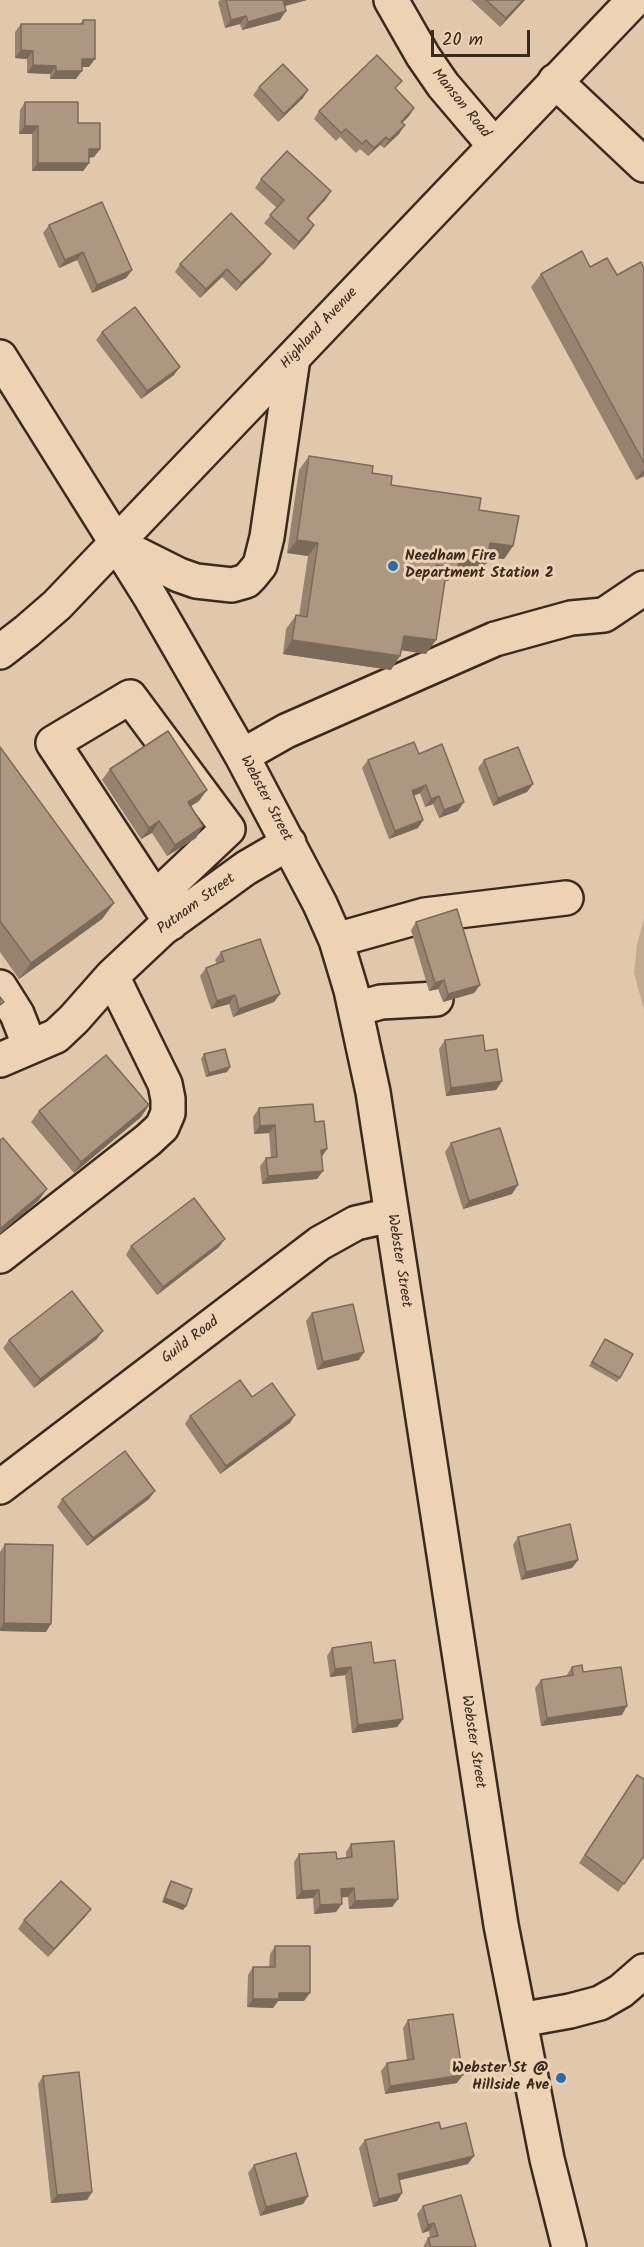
<!DOCTYPE html>
<style>
body{margin:0}
#map{position:relative;width:644px;height:2247px;overflow:hidden;background:#e2c8ab;font-family:Kalam,sans-serif}
canvas{display:block}
.scale{position:absolute;left:431px;top:30px;width:99px;height:27px;box-sizing:border-box;border:3px solid #3b2a1e;border-top:0;padding-left:8px;font-size:18px;line-height:21px;white-space:nowrap;color:#3b2a1e;-webkit-text-stroke:4px #edd2b4;paint-order:stroke}
</style>
<div id="map">
<canvas width="644" height="2247"></canvas>
<div class="scale">20 m</div>
</div>
<script>
const ctx = document.querySelector('canvas').getContext('2d');
ctx.lineJoin = 'round';
function fillPath(path, color) { ctx.fillStyle = color; ctx.fill(path, 'evenodd'); }
const shape = rows => new Path2D(rows.map(r => 'M' + r).join(''));
function stroke(path, color, width, dash) { ctx.strokeStyle = color; ctx.lineWidth = width; ctx.lineCap = dash ? 'butt' : 'round'; ctx.setLineDash(dash || []); ctx.stroke(path); }
function label(font, color, halo, rows, align = 'center') {
  ctx.font = font + ' Kalam,sans-serif'; ctx.lineWidth = 6; ctx.setLineDash([]); ctx.textBaseline = 'middle'; ctx.strokeStyle = halo; ctx.fillStyle = color; for (const [text, x, y, turn = 0] of rows) {
    ctx.save(); ctx.translate(x, y); ctx.rotate((+turn || 0) * Math.PI / 180); ctx.textAlign = isNaN(turn) ? turn : align; if (halo) ctx.strokeText(text, 0, 0); ctx.fillText(text, 0, 0); ctx.restore();
  }
}
fillPath(shape([
 [644,918,644,1010,634,973,637,945]
]), '#c3ab91');
const minor = shape([
 [391,0,423,56,443,85,494,145],
 [555,81,644,165],
 [0,357,151,598,242,756,320,904,336,940,351,990,373,1092,501,1925,547,2159,569,2247],
 [115,543,179,575,196,581,232,585,246,581,251,576,260,565,267,537,293,358],
 [242,756,286,731,495,639,571,618,604,615,644,588],
 [155,898,228,829,130,697,53,743,155,898,171,923],
 [336,940,425,915,566,898],
 [112,976,162,929,246,868,289,843],
 [0,987,17,1014,30,1047],
 [356,1009,381,1002,436,999],
 [0,1060,56,1036,74,1019,112,976,165,1084,168,1099,168,1113,162,1127,148,1140,0,1256],
 [0,1487,320,1243,356,1223,391,1215],
 [520,2020,570,2011,600,2003,621,1991,644,1971]
]);
const major = shape([
 [0,652,27,631,57,605,634,0]
]);
stroke(minor, '#3b2a1e', 38);
stroke(major, '#3b2a1e', 38);
stroke(minor, '#edd2b4', 33);
stroke(major, '#edd2b4', 33);
fillPath(shape([
 [220,0,307,0,285,6,280,20,242,30,240,24,225,28,218,2],
 [471,0,525,0,500,27],
 [83,20,89,67,82,67,76,79,50,79,50,74,27,73,27,59,15,58,15,32,21,24,80,24],
 [259,87,303,98,278,122,253,95],
 [396,89,414,108,409,116,402,123,399,134,384,148,380,145,368,156,360,149,356,153,340,137,336,141,314,119,319,111],
 [25,102,78,123,100,149,94,157,89,158,89,163,83,171,32,171,32,134,19,134,20,110],
 [261,179,331,191,326,199,308,219,314,225,309,233,294,250,264,223,277,208,255,188],
 [49,225,132,270,126,278,92,293,77,260,59,268,43,233],
 [265,262,236,291,222,277,200,298,175,272,180,264],
 [590,267,617,275,644,268,644,476,636,480,531,287,541,274],
 [102,332,174,375,141,399,96,340],
 [309,456,372,473,391,485,479,510,513,546,504,559,488,557,486,563,477,577,454,574,448,581,445,581,426,654,401,650,391,670,283,654,286,629,296,615,299,616,308,556,287,553,299,470],
 [0,747,114,903,102,919,19,979,0,952],
 [419,754,458,811,439,818,433,804,425,807,420,793,414,796,423,820,418,828,389,839,362,768,368,760],
 [484,760,533,784,527,792,493,806,478,768],
 [110,769,199,801,191,806,196,838,167,856,152,833,141,839,102,780],
 [416,922,480,985,474,993,443,1002,438,989,429,991,411,930],
 [221,952,280,994,274,1002,233,1017,229,1004,211,1009,200,976,206,968,217,964,215,960],
 [445,1040,485,1051,502,1081,496,1090,446,1096,439,1049],
 [204,1054,230,1067,227,1072,206,1077,201,1059],
 [149,1105,141,1117,74,1173,31,1122,39,1111],
 [259,1108,315,1122,327,1149,321,1157,317,1179,262,1184,260,1166,266,1158,271,1158,269,1133,254,1134,253,1117],
 [451,1143,512,1194,463,1209,445,1152],
 [131,1246,219,1247,157,1295,126,1255],
 [312,1313,359,1360,317,1370,306,1321],
 [97,1339,34,1388,3,1348,9,1340],
 [605,1339,620,1378,617,1382,589,1366],
 [252,1397,290,1423,220,1474,185,1424,190,1416],
 [62,1499,149,1499,87,1546,57,1507],
 [518,1537,578,1560,572,1568,521,1580,513,1545],
 [5,1544,46,1632,0,1631,0,1552],
 [332,1648,374,1663,403,1719,397,1727,352,1733,345,1675,330,1677,327,1656],
 [572,1667,583,1672,622,1715,541,1726,535,1688,541,1680,566,1676],
 [637,1775,644,1856,618,1892,579,1863],
 [351,1844,398,1899,392,1907,349,1909,348,1897,342,1897,336,1912,314,1914,313,1898,296,1899,294,1862,299,1854,337,1859,346,1858,346,1852],
 [171,1881,186,1906,183,1910,162,1902,168,1886],
 [91,1909,85,1917,48,1957,18,1929,24,1920],
 [275,1946,304,2001,278,2001,273,2008,247,2007,248,1975,253,1967,269,1967,270,1954],
 [408,2020,457,2083,385,2094,381,2071,387,2063,407,2060,403,2028],
 [43,2076,92,2192,87,2200,51,2203,38,2084],
 [441,2129,468,2164,399,2180,402,2193,397,2201,373,2207,359,2148,365,2140],
 [254,2165,308,2196,303,2204,260,2216,248,2173],
 [423,2206,476,2247,423,2247,428,2238,430,2238,429,2231,422,2233,417,2214]
]), '#96826e');
fillPath(shape([
 [283,0,307,0,277,8],
 [523,0,525,0,500,27,506,18],
 [286,11,280,20,242,30,248,22],
 [246,16,240,24,225,28,231,20],
 [21,50,33,51,27,59,15,58],
 [82,59,95,59,89,67,76,67],
 [33,65,56,66,50,74,27,73],
 [56,71,82,71,76,79,50,79],
 [308,90,303,98,278,122,284,114],
 [414,108,409,116,395,130,401,122],
 [405,125,399,134,384,148,389,140],
 [25,126,38,126,32,134,19,134],
 [386,137,380,145,368,156,374,148],
 [89,149,100,149,94,157,83,158],
 [38,163,89,163,83,171,32,171],
 [331,191,326,199,301,226,307,218],
 [314,225,309,233,294,250,299,242],
 [83,252,77,260,59,268,65,260],
 [271,254,265,262,236,291,241,283],
 [227,269,222,277,200,298,206,289],
 [132,270,126,278,92,293,97,285],
 [180,367,174,375,141,399,147,391],
 [644,469,644,476,636,480],
 [297,540,318,543,308,556,287,553],
 [490,543,513,546,504,559,480,556],
 [459,559,486,563,477,577,454,574,448,581,427,578,436,565],
 [404,636,436,640,426,654,394,649],
 [292,640,400,656,391,670,283,654],
 [533,784,527,792,493,806,498,798],
 [426,785,420,793,406,799,412,791],
 [207,790,199,801,180,813,188,802],
 [439,796,433,804,425,807,431,799],
 [464,802,458,811,439,818,444,810],
 [423,820,418,828,389,839,395,831],
 [159,821,152,833,141,839,149,828],
 [203,826,196,838,167,856,175,845],
 [114,903,102,919,19,979,31,963],
 [444,980,438,989,429,991,435,983],
 [480,985,474,993,443,1002,448,994],
 [280,994,274,1002,233,1017,239,1009],
 [235,995,229,1004,211,1009,217,1001],
 [230,1067,227,1072,206,1077,209,1073],
 [502,1081,496,1090,446,1096,451,1088],
 [149,1105,141,1117,74,1173,81,1162],
 [275,1125,269,1133,254,1134,260,1126],
 [327,1149,321,1158,321,1150],
 [323,1171,317,1179,262,1184,268,1176],
 [518,1185,512,1194,463,1209,469,1201],
 [47,1189,39,1200,0,1234,0,1229],
 [225,1239,219,1247,157,1295,163,1287],
 [103,1331,97,1339,34,1388,40,1379],
 [364,1352,359,1360,317,1370,323,1362],
 [295,1415,290,1423,220,1474,226,1466],
 [155,1491,149,1499,87,1546,93,1538],
 [578,1560,572,1568,521,1580,526,1572],
 [4,1623,51,1624,46,1632,0,1631,0,1629],
 [351,1667,345,1675,330,1677,335,1669],
 [627,1706,622,1715,541,1726,547,1718],
 [403,1719,397,1727,352,1733,358,1725],
 [354,1888,348,1897,335,1898,341,1889],
 [319,1890,313,1898,296,1899,302,1891],
 [165,1898,186,1906,183,1910,162,1902],
 [398,1899,392,1907,349,1909,355,1901],
 [342,1904,336,1912,314,1914,320,1905],
 [91,1909,85,1917,48,1957,54,1949],
 [279,1993,310,1993,304,2001,278,2001,273,2008,247,2007,253,1999],
 [463,2075,457,2083,385,2094,390,2086],
 [474,2156,468,2164,392,2182,398,2174],
 [92,2192,87,2200,51,2203,57,2195],
 [402,2193,397,2201,373,2207,379,2199],
 [308,2196,303,2204,260,2216,266,2207],
 [434,2223,429,2231,422,2233,428,2225]
]), '#7a6a5a');
const building = shape([
 [226,0,283,0,286,11,248,22,246,16,231,20,226,0],
 [486,0,523,0,506,18,486,0],
 [83,20,95,20,95,59,82,59,82,71,56,71,56,66,33,65,33,51,21,50,21,24,83,24,83,20],
 [377,55,402,81,395,88,414,108,401,122,405,125,389,140,386,137,374,148,366,140,362,144,346,129,341,133,319,111,377,55],
 [283,64,308,90,284,114,259,87,283,64],
 [25,102,78,102,78,123,100,123,100,149,89,149,89,163,38,163,38,126,25,126,25,102],
 [287,151,331,191,307,218,314,225,299,242,270,215,284,200,261,179,287,151],
 [102,202,132,270,97,285,83,252,65,260,49,225,102,202],
 [231,213,271,254,241,283,227,269,206,289,180,264,231,213],
 [582,251,590,267,607,258,617,275,641,262,644,268,644,463,541,274,582,251],
 [135,307,180,367,147,391,102,332,135,307],
 [309,456,373,466,372,473,392,476,391,485,481,498,479,510,519,516,513,546,490,543,486,563,459,559,458,568,436,565,435,573,446,574,436,640,404,636,400,656,292,640,296,615,307,617,318,543,297,540,309,456],
 [168,731,207,790,188,802,203,826,175,845,159,821,149,828,110,769,168,731],
 [414,742,419,754,442,744,464,802,444,810,439,796,431,799,426,785,412,791,423,820,395,831,368,760,414,742],
 [0,747,114,903,31,963,0,921,0,747],
 [518,747,533,784,498,798,484,760,518,747],
 [457,909,480,985,448,994,444,980,435,983,416,922,457,909],
 [260,939,280,994,239,1009,235,995,217,1001,206,968,224,961,221,952,260,939],
 [0,997,4,1002,0,1005,0,997],
 [483,1035,485,1051,497,1049,502,1081,451,1088,445,1040,483,1035],
 [225,1049,230,1067,209,1073,204,1054,225,1049],
 [106,1055,149,1105,81,1162,39,1111,106,1055],
 [313,1104,315,1122,324,1121,327,1149,321,1150,323,1171,268,1176,266,1158,277,1157,275,1125,260,1126,259,1108,313,1104],
 [500,1128,518,1185,469,1201,451,1143,500,1128],
 [3,1138,47,1189,0,1229,0,1140,3,1138],
 [194,1198,225,1239,163,1287,131,1246,194,1198],
 [72,1291,103,1331,40,1379,9,1340,72,1291],
 [353,1304,364,1352,323,1362,312,1313,353,1304],
 [605,1339,633,1354,620,1378,592,1362,605,1339],
 [240,1380,252,1397,272,1383,295,1415,226,1466,190,1416,240,1380],
 [125,1451,155,1491,93,1538,62,1499,125,1451],
 [570,1524,578,1560,526,1572,518,1537,570,1524],
 [5,1544,53,1545,51,1624,4,1623,5,1544],
 [371,1642,374,1663,395,1660,403,1719,358,1725,351,1667,335,1669,332,1648,371,1642],
 [582,1665,583,1672,621,1667,627,1706,547,1718,541,1680,573,1675,572,1667,582,1665],
 [637,1775,644,1779,644,1856,624,1884,585,1855,637,1775],
 [394,1841,398,1899,355,1901,354,1888,341,1889,342,1904,320,1905,319,1890,302,1891,299,1854,336,1852,337,1859,352,1857,351,1844,394,1841],
 [61,1881,91,1909,54,1949,24,1920,61,1881],
 [171,1881,192,1889,186,1906,165,1898,171,1881],
 [275,1946,310,1946,310,1993,279,1993,279,1999,253,1999,253,1967,275,1967,275,1946],
 [453,2014,463,2075,390,2086,387,2063,414,2059,408,2020,453,2014],
 [79,2072,92,2192,57,2195,43,2076,79,2072],
 [439,2122,441,2129,466,2123,474,2156,398,2174,402,2193,379,2199,365,2140,439,2122],
 [296,2153,308,2196,266,2207,254,2165,296,2153],
 [461,2195,476,2247,431,2247,428,2238,438,2236,434,2223,428,2225,423,2206,461,2195]
]);
fillPath(building, '#ae9780');
stroke(building, '#7a6a5a', 1.5);
for (const [x, y, r, color] of [
 [393,566,6,"#1f6fb2"],
 [561,2078,6,"#1f6fb2"]
]) { const dot = new Path2D(); dot.arc(x, y, r, 0, 2 * Math.PI); ctx.fillStyle = color; ctx.fill(dot); stroke(dot, '#edd2b4', 2); }
label('15px', '#3b2a1e', '#edd2b4', [
 ["Manson Road",460,104,51],
 ["Highland Avenue",320,329,-47],
 ["Webster Street",265,799,62],
 ["Putnam Street",197,905,-36],
 ["Webster Street",398,1261,81],
 ["Guild Road",191,1341,-37],
 ["Webster Street",472,1742,81]
]);
label('bold 15px', '#3b2a1e', '#edd2b4', [
 ["Needham Fire",405,557],
 ["Department Station 2",405,574],
 ["Webster St @",549,2069,"right"],
 ["Hillside Ave",549,2086,"right"]
], 'left');
</script>
